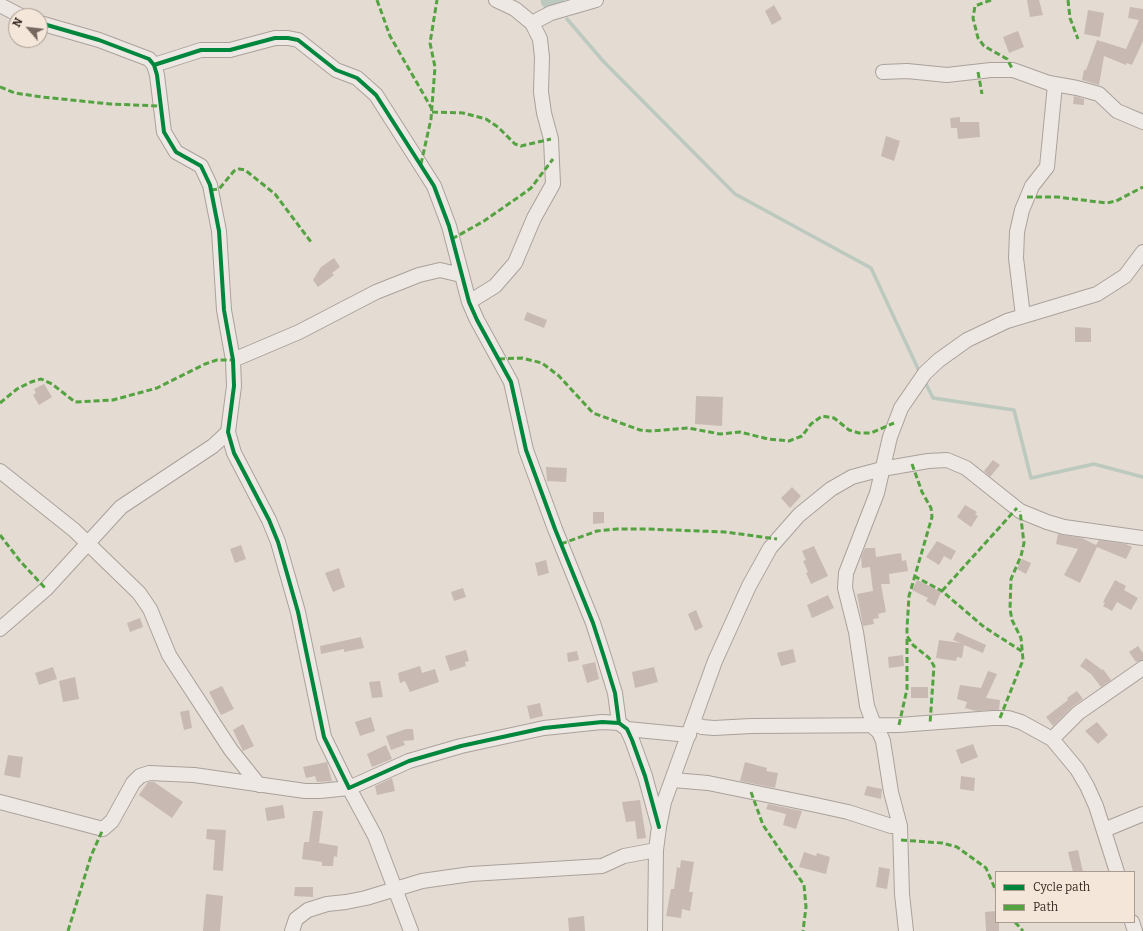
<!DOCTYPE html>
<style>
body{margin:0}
#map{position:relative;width:1143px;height:931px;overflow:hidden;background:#e4dbd3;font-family:Bitter,serif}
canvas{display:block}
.legend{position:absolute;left:995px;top:871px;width:140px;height:52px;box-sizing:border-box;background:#f4e7da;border:1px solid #aa9b90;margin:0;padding:5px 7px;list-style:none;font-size:12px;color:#3a2822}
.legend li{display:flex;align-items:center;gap:8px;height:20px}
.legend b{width:20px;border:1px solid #aa9b90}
.north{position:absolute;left:8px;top:8px;width:40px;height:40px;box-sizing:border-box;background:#f4e7da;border:1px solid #aa9b90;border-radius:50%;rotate:298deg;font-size:11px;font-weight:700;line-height:16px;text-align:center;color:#3a2822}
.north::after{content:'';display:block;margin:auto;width:14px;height:18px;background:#766760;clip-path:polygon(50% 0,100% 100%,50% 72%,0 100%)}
</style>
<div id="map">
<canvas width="1143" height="931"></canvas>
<ul class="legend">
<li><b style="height:5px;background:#00873e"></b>Cycle path</li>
<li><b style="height:5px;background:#54a341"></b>Path</li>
</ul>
<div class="north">N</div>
</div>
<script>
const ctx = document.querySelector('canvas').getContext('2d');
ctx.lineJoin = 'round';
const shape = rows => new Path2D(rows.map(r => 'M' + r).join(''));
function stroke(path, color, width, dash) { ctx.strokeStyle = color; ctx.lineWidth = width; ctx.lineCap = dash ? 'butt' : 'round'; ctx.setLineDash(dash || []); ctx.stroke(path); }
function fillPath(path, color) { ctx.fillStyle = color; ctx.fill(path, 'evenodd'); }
stroke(shape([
 [567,19,604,62,735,194,871,268,920,373],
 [924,380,933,398,1014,410,1031,478,1094,464,1143,477]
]), '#bcc9bf', 3.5);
stroke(shape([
 [551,0,554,3]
]), '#bcc9bf', 21);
fillPath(shape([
 [1027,0,1039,0,1043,15,1030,17],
 [774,5,782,19,772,25,765,11],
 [1130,7,1143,9,1143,41,1132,65,1127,63,1126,65,1104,56,1099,85,1082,80,1084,70,1086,70,1097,40,1126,49,1139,20,1128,18],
 [1088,10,1104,13,1100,37,1084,34],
 [1018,31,1024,47,1009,53,1003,37],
 [1074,96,1084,99,1084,105,1073,104],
 [960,117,960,122,979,122,980,137,958,139,957,128,951,128,950,118],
 [886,136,900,141,894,161,881,156],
 [334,258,340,267,332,273,334,275,318,287,313,280,321,267],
 [527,312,547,320,544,328,524,320],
 [1075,327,1091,328,1091,342,1075,342],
 [44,384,52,397,39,405,33,395,36,393,34,389],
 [696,396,723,397,722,426,695,424],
 [993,460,1000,465,990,477,984,471],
 [546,467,567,468,566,482,547,481],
 [792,487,801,496,790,508,781,498],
 [965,505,977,512,975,514,978,516,971,527,957,517],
 [593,512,604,512,604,523,593,524],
 [1058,534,1082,538,1096,545,1099,540,1126,544,1132,547,1126,559,1097,547,1080,583,1064,575,1078,549,1056,544],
 [937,541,956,551,951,560,944,556,939,565,926,557],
 [241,545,246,559,235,563,230,549],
 [814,546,828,576,811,584,806,573,808,572,803,561,806,560,802,551],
 [865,548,875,548,876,557,901,553,902,561,906,560,908,571,889,574,890,584,881,584,886,612,878,614,879,618,873,619,874,624,863,626,857,594,873,591,870,567,862,568,861,557],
 [1022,559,1031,563,1026,574,1017,569],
 [546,560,549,573,538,576,535,563],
 [339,568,345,587,333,592,325,573],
 [917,580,941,592,935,606,926,601,928,598,912,590],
 [1115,580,1126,586,1124,590,1138,598,1131,610,1117,602,1112,611,1103,606,1105,603,1103,602],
 [463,588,466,597,454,601,451,592],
 [828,595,834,608,812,618,807,605],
 [696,610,703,627,695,631,688,614],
 [140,618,143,627,130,632,127,623],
 [957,632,986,645,983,653,964,645,962,658,957,657,956,661,936,658,939,640,961,643,953,640],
 [361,637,364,648,344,652,344,649,321,654,320,646],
 [1138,646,1143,653,1143,660,1136,662,1129,652],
 [793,649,796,662,781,666,777,653],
 [466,650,469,661,465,662,466,666,450,671,445,656],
 [577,651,579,660,568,662,567,653],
 [903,655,904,666,889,668,888,657],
 [1086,658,1102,670,1103,669,1111,680,1101,687,1091,674,1080,666],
 [595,662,599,679,587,683,582,665],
 [420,666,422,673,435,669,439,682,410,692,405,681,400,683,398,673],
 [53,667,57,679,39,685,35,673],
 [654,667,658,682,635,688,632,672],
 [988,671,997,674,986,698,1000,700,999,710,976,711,965,708,967,702,957,699,960,685,981,688],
 [75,677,79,699,63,702,59,681],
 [380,681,383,697,372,698,369,682],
 [222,686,234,709,221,715,209,692],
 [911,687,928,687,928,698,911,698],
 [1077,691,1083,699,1072,707,1053,726,1046,717,1068,700,1067,698],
 [540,703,543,716,530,719,527,706],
 [189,710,192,728,184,730,180,712],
 [371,717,375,731,360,736,355,722],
 [1097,722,1108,735,1098,744,1085,731],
 [243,724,254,746,243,751,233,730],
 [406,729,413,729,414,740,403,741,405,745,391,750,386,736],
 [973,744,978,757,961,764,956,750],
 [386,745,392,759,372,767,367,754],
 [8,755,23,757,20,778,4,775],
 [327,762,332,781,317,782,315,776,306,778,303,767],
 [745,762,767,768,766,771,778,773,775,788,740,781],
 [961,776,975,778,974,791,960,789],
 [392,778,395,791,377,795,375,786],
 [148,782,154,782,183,802,172,818,139,795],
 [867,786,882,789,881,799,864,795],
 [640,800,646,838,637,839,635,821,626,822,622,802],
 [768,804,802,811,796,829,783,825,786,814,766,809],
 [283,805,285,818,267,821,265,808],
 [313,811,323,811,319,843,338,846,337,857,334,856,333,866,322,866,322,862,302,859,304,842,309,842],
 [207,829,226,830,223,871,213,870,215,840,206,839],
 [1078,850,1083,872,1073,872,1068,852],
 [804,852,816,856,817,853,830,857,826,874,799,867],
 [681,860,694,862,689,892,693,892,690,911,682,909,681,918,666,916,671,889,674,889,677,867,680,868],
 [879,867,890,869,887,889,876,887],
 [295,887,313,887,313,897,294,896],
 [206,894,223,896,220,931,203,931],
 [996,911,996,922,999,922,999,931,986,931,985,912],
 [584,916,585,931,569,931,568,918]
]), '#c8b9b3');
const minor = shape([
 [0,5,21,16],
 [40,23,99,40,149,59,154,65,157,75,164,132,176,152,201,166,210,185,219,231,224,310,233,360,234,386,228,432,234,453,269,520,278,542,298,612,324,737,349,788,409,761,461,746,544,728,602,722,619,723,627,729,632,740,645,776,659,827],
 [532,23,551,13,596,0],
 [154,65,201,50,230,50,275,38,288,38,298,40,336,70,357,78,376,95,434,186,449,226,469,302,477,320,511,382,526,450,555,529,593,623,604,657,615,693,619,723],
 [883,72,907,71,947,75,991,70,1013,70,1049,83,1077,88,1099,94,1117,111,1143,122],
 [469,302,495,286,515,263,534,218,553,184,551,139,544,113,541,92,542,57,540,39,532,23,515,9,496,0],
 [1023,316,1016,258,1017,232,1022,210,1032,186,1047,167,1055,85],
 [233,360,299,332,376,292,419,275,440,270,461,275],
 [0,471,74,530,139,593,150,609,169,655,178,669,231,750,259,785],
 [0,629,46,589,121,507,213,446,228,432],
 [693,723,702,727,714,728,751,726,899,725,993,718,1008,718,1021,722,1052,739,1077,769,1087,786,1096,806,1117,872],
 [874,725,867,706,856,632,845,588,846,573,877,493,890,437,901,408,925,373,939,360,967,340,1007,321,1097,294,1125,276,1143,252],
 [872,726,879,732,883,741,891,792,900,826,902,894,906,931],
 [627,729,689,735],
 [1052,739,1078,713,1143,668],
 [673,780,708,783,816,805,848,812,891,826,900,826],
 [0,802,103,829,112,821,133,783,140,776,149,773,194,775,305,791,320,791,349,788,375,836,411,931],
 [1104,830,1143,814],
 [1132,922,1135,931],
 [292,931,296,919,308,910,327,904,346,902,366,898,422,881,471,874,602,866,624,856,656,850],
 [655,931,656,850,659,827,664,802,715,661,749,586,770,548,799,515,831,489,852,477,882,469,928,461,947,460,966,468,1020,511,1047,522,1064,527,1143,538]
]);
stroke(minor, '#aaa19b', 16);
stroke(minor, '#ede8e3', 14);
stroke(shape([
 [377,0,390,36,432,109],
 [991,0,975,6,973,18,978,38,984,46,1007,59,1013,70],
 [1068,0,1070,18,1078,39],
 [978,72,982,94],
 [0,87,15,93,42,97,110,104,160,106],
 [432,112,463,113,486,119,498,127,515,144,521,146,551,139],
 [421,164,431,119,435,67,430,43,437,0],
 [211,190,219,189,234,171,239,169,245,170,275,194,311,242],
 [1027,197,1057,197,1107,203,1116,201,1143,187],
 [452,239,484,221,520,196,531,188,553,159],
 [499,359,522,358,542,363,559,376,593,413,640,430,650,431,688,428,720,434,740,432,768,439,789,441,802,436,811,424,822,416,834,418,849,430,859,433,871,433,894,423],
 [0,403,17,389,31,382,41,379,52,384,75,402,113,400,157,388,205,364,217,360,233,360],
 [912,464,922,492,931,508,932,517,909,596,907,628,907,636,913,645,929,658,934,666,930,724],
 [0,535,20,561,46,589],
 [561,544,597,531,617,529,647,529,725,532,777,539],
 [914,576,942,591,984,627,1023,652],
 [942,591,1017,508],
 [1000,718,1023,660,1021,638,1012,620,1010,609,1011,579,1021,556,1024,543,1020,511],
 [899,725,907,689,907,636],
 [751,792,763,825,804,885,806,907,803,931],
 [901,840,942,843,957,847,986,868,996,891],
 [1015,922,1023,931],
 [68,931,91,856,103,829]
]), '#54a341', 3, [6, 3]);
stroke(shape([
 [40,23,99,40,149,59,154,65,157,75,164,132,176,152,201,166,210,185,219,231,224,310,233,360,234,386,228,432,234,453,269,520,278,542,298,612,324,737,349,788,409,761,461,746,544,728,602,722,619,723,627,729,632,740,645,776,659,827],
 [154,65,201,50,230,50,275,38,288,38,298,40,336,70,357,78,376,95,434,186,449,226,469,302,477,320,511,382,526,450,555,529,593,623,604,657,615,693,619,723]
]), '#00873e', 4);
</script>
